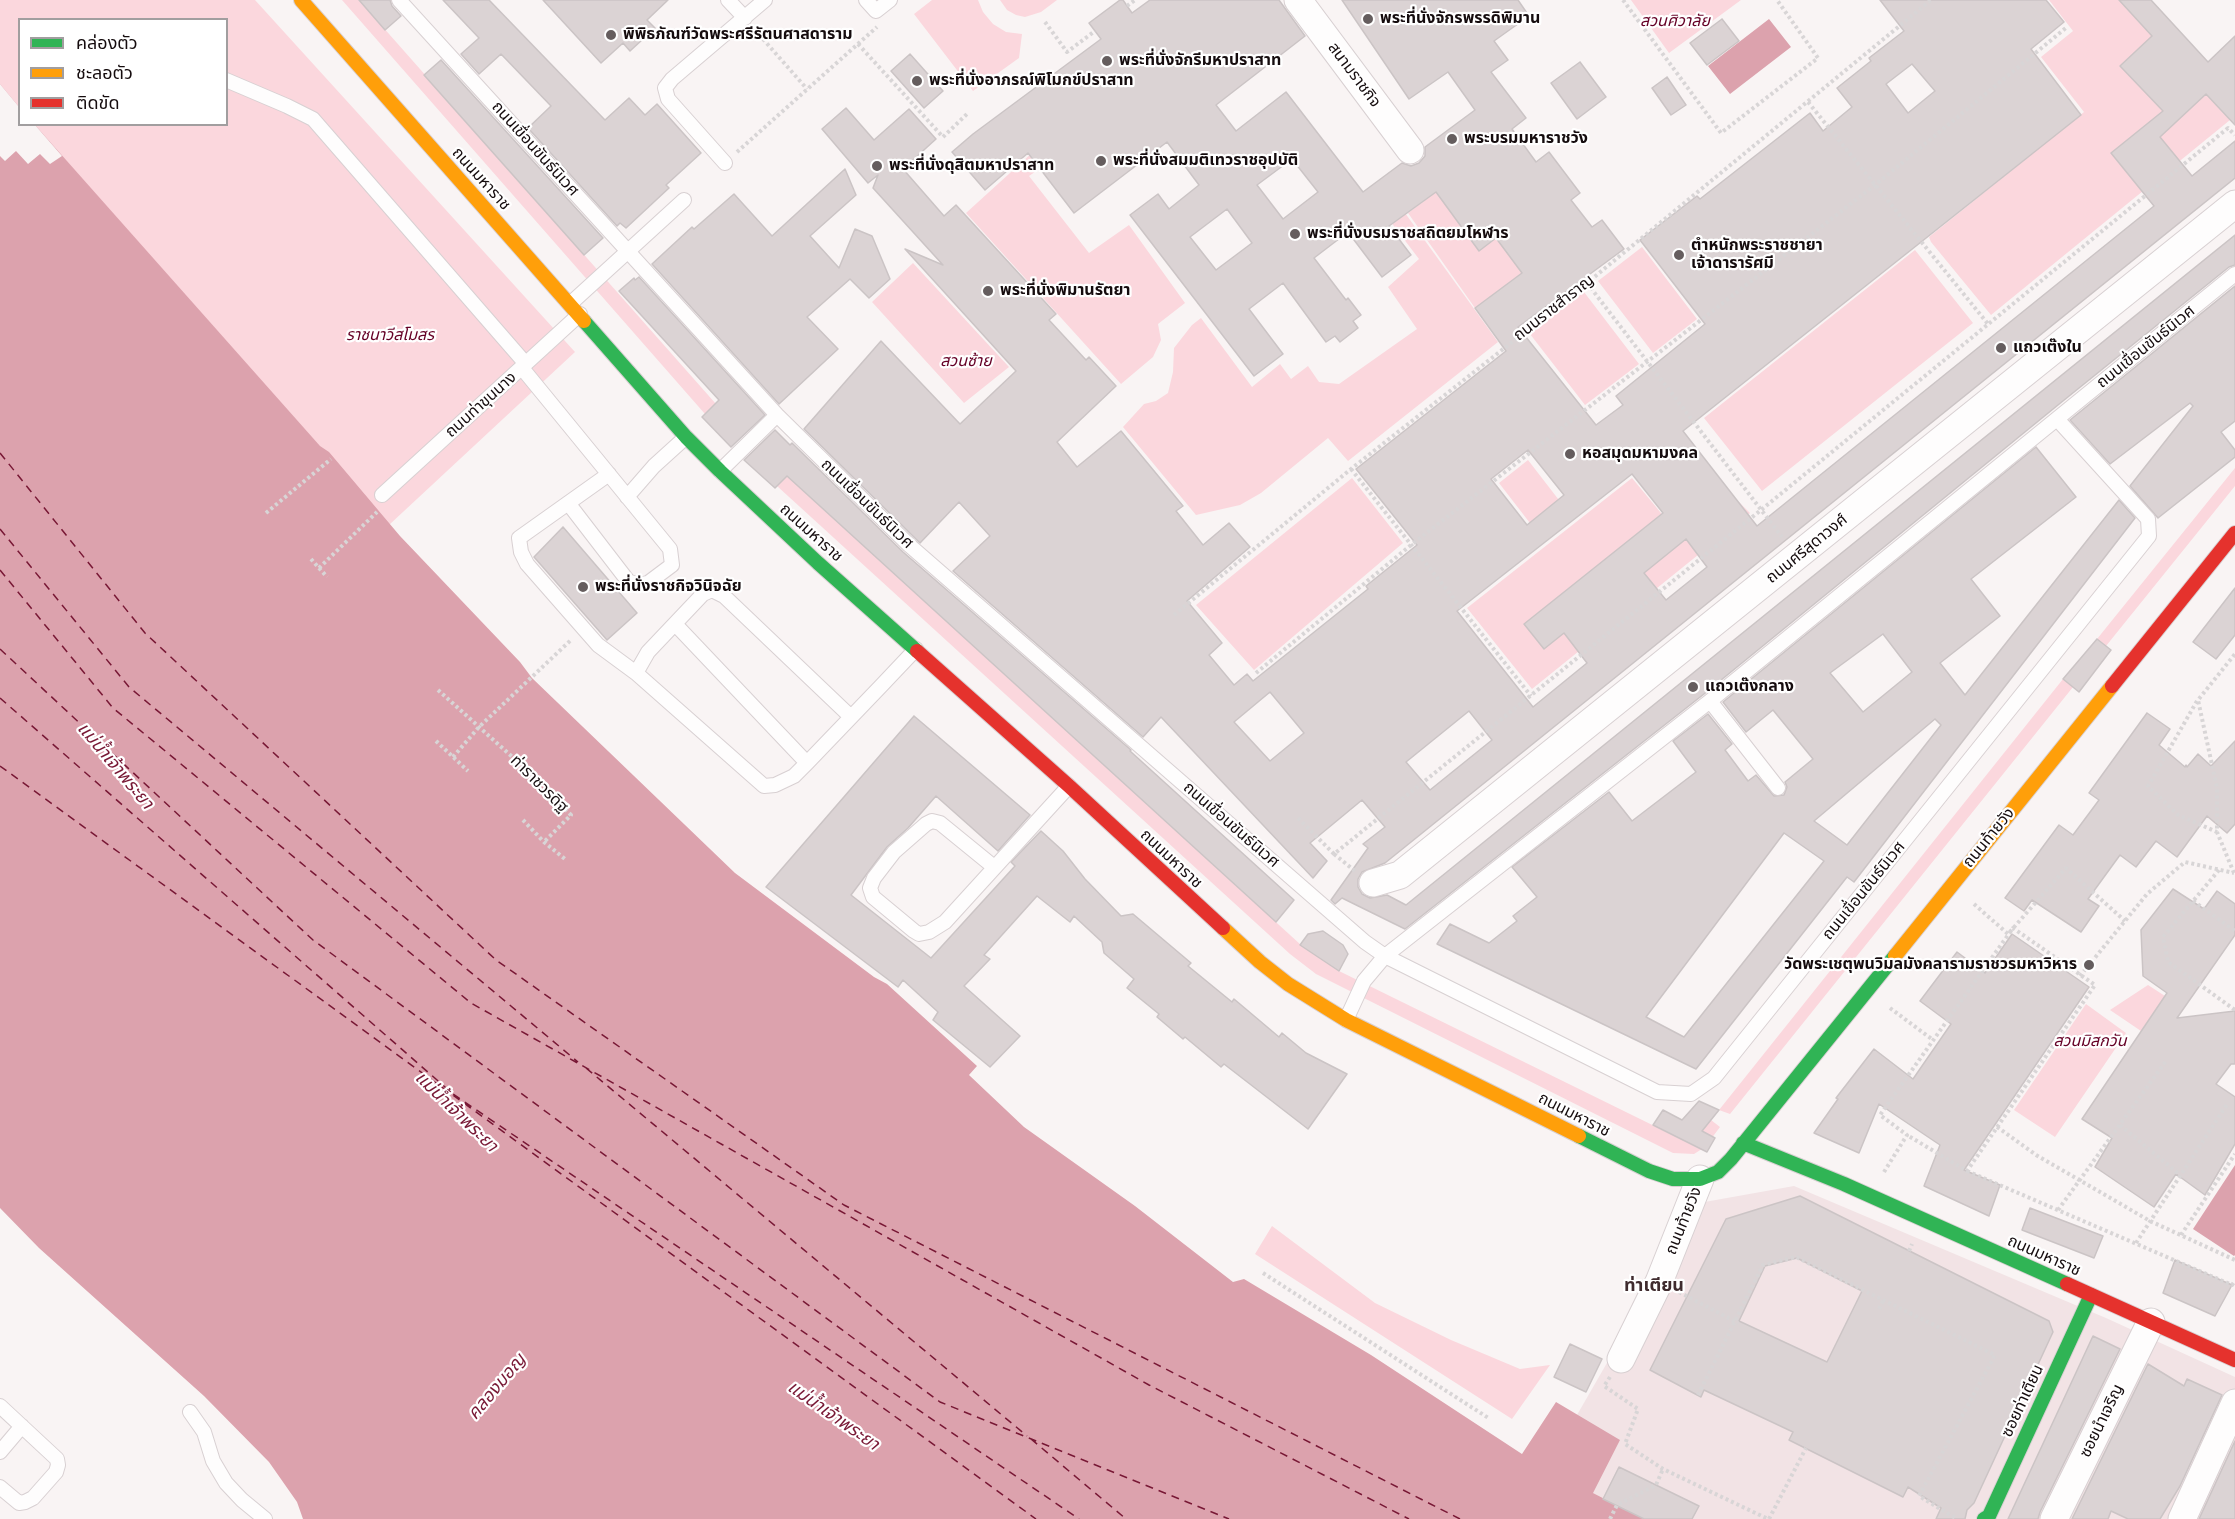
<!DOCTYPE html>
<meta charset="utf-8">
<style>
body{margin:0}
#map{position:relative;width:2235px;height:1519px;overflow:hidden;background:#f9f4f4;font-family:Bitter,"Noto Sans Thai",serif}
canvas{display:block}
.legend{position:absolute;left:18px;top:18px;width:210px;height:108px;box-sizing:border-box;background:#fff;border:2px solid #a19e9f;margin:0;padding:8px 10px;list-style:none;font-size:18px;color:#150c0e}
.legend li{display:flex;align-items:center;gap:12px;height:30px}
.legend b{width:30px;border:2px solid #a19e9f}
</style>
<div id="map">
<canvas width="2235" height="1519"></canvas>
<ul class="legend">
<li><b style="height:8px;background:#30b455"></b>คล่องตัว</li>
<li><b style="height:8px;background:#ff9f0a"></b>ชะลอตัว</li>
<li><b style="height:8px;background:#e5322d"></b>ติดขัด</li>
</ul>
</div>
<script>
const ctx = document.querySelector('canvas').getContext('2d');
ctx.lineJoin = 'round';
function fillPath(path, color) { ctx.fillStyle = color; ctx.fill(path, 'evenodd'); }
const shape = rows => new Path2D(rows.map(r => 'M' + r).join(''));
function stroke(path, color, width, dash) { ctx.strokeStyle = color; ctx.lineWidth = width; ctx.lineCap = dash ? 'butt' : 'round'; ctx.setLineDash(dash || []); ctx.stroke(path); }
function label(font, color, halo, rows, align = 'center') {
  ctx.font = font + ' Bitter,"Noto Sans Thai",serif'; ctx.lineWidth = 4.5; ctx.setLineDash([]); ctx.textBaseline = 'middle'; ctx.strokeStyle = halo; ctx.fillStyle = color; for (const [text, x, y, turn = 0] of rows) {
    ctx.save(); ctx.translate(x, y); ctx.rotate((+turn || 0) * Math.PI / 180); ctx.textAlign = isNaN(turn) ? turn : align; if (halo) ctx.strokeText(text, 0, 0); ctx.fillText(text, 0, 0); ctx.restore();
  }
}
fillPath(shape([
 [1794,1186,2106,1318,2235,1377,2235,1519,1644,1519,1593,1493,1577,1415,1699,1203]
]), '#f2e3e5');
fillPath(shape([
 [0,0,255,0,575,352,389,525,34,125,226,124,226,20,20,20,19,108,0,86],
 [342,0,359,0,716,404,705,414],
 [932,0,978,0,983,12,993,24,1006,32,1022,34,1019,58,973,91,914,14],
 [1000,0,1057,0,1041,12,1025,17,1016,15,1007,10],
 [1631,0,1741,0,1669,53],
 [2049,0,2119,0,2230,120,1991,315,1931,242,1929,237,2084,112,2041,57,2073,31],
 [1055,132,1067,150,1029,176,1089,253,1129,225,1185,303,1158,324,1161,340,1153,357,1121,384,966,213],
 [1382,181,1498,342,1348,461,1328,438,1261,493,1240,505,1196,515,1123,427,1144,404,1156,401,1168,393,1173,372,1174,348,1192,325,1201,318,1252,387,1280,364,1291,379,1308,366,1319,382,1339,384,1417,329,1388,287,1419,259,1368,192],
 [1436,192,1480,250,1496,238,1522,273,1475,308,1408,213],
 [1642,247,1697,319,1653,353,1598,281],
 [1915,250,1973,323,1762,491,1704,418],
 [913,263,1009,367,964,403,872,302],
 [1584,292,1639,364,1585,405,1530,334],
 [1528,460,1562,504,1533,527,1499,483],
 [2235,468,2235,486,2106,646,2097,639],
 [787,476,1301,945,1339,971,1691,1144,1711,1120,1720,1127,1705,1147,1694,1154,1673,1153,1316,974,1290,954,777,486],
 [1352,478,1403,543,1254,670,1196,605],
 [1632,478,1680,536,1739,502,1750,513,1532,689,1467,608],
 [2063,679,2073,687,1730,1114,1719,1110],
 [2148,985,2165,996,2141,1031,2110,1010],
 [2086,1004,2126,1033,2055,1137,2014,1110],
 [1272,1226,1375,1303,1451,1340,1520,1369,1550,1365,1512,1419,1255,1254]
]), '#fbd7dd');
fillPath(shape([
 [1769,19,1791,47,1730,94,1708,66],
 [0,84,19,107,20,124,35,125,320,446,329,452,400,536,520,662,532,678,735,873,874,977,887,984,977,1066,969,1075,1024,1127,1135,1206,1233,1282,1244,1279,1371,1355,1522,1454,1556,1402,1620,1440,1593,1493,1644,1519,303,1519,297,1502,269,1462,204,1396,39,1248,0,1208],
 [2235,1165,2235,1255,2234,1256,2193,1229]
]), '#dca2ad');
fillPath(shape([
 [0,84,19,107,20,124,35,125,62,156,50,164,40,154,28,164,16,151,5,161,0,156]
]), '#f9f4f4');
stroke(shape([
 [0,453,145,633,496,960,844,1205,1460,1519],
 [0,529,129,687,578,1062],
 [0,570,113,708,471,1003,1149,1385,1409,1519],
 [0,649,313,940,940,1402,1229,1519],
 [0,698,453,1094,1079,1519],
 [0,766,1036,1519],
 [586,1068,1027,1436],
 [1031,1439,1126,1519]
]), '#781835', 1.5, [8, 6]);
const building = shape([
 [359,0,390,0,392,6,401,16,385,30,359,0],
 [443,0,489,0,605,120,629,98,645,115,657,104,701,153,666,185,669,188,626,228,620,223,617,226,528,128,551,106,501,54,479,74,461,54,479,38,443,0],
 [543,0,668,0,647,20,655,28,630,51,623,43,601,63,543,0],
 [1120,0,1123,0,1132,13,1150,0,1279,0,1305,36,1216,105,1236,131,1286,92,1363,192,1402,163,1411,166,1419,163,1425,156,1425,147,1475,110,1448,72,1409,99,1342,0,1518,0,1529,16,1494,41,1508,60,1491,72,1526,118,1512,129,1536,162,1549,152,1580,193,1571,200,1592,227,1602,220,1624,249,1518,327,1596,425,1623,405,1616,396,1705,324,1640,240,1697,196,1700,199,1810,113,1823,131,1852,107,1837,88,1871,61,1869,58,1904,31,1880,0,2046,0,2064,22,2031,49,2081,115,1683,431,1757,526,2154,206,2111,153,2163,111,2120,66,2152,36,2119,0,2151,0,2208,62,2235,36,2235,125,2206,94,2160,137,2192,176,2235,141,2235,178,1385,863,1362,872,1358,879,1358,887,1362,894,1370,898,1387,895,1406,905,2235,235,2235,265,2229,267,2058,405,1704,694,1405,929,1342,898,1335,904,1331,900,1368,848,1363,844,1385,827,1362,800,1310,843,1327,861,1313,878,1161,717,1143,737,953,571,990,536,959,502,920,543,804,429,881,341,960,424,1016,371,905,249,943,265,873,188,878,175,868,183,822,129,846,108,874,140,909,109,936,139,903,169,944,216,956,205,1056,314,1049,320,1086,360,1089,357,1116,386,1057,442,1077,467,1121,431,1183,506,1176,511,1203,545,1229,523,1250,547,1187,601,1222,643,1209,655,1234,685,1247,674,1253,681,1368,589,1366,586,1417,545,1356,469,1506,351,1475,308,1522,273,1496,238,1479,251,1436,192,1389,226,1411,255,1382,277,1348,232,1314,258,1346,300,1348,298,1361,315,1353,321,1358,328,1340,342,1335,336,1326,342,1283,283,1249,309,1283,354,1254,376,1130,215,1158,194,1169,209,1199,185,1167,142,1074,213,1028,153,985,190,952,152,973,134,1101,39,1089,23,1120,0],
 [1912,64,1935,91,1908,113,1886,84,1912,64],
 [1292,159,1318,192,1283,219,1257,185,1292,159],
 [1227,209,1252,243,1216,270,1190,237,1227,209],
 [1528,450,1564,495,1527,525,1491,479,1528,450],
 [1632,474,1663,513,1524,624,1544,649,1564,633,1587,663,1533,707,1457,611,1632,474],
 [1686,539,1707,567,1666,600,1644,573,1686,539],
 [1270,692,1304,733,1270,761,1234,722,1270,692],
 [1469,711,1492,740,1430,790,1406,762,1469,711],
 [1722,19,1739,41,1707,65,1690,43,1722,19],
 [910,54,943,91,924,108,891,71,910,54],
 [441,60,603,238,584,255,424,75,441,60],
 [1580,62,1606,97,1577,119,1551,83,1580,62],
 [1667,77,1686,105,1671,115,1652,88,1667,77],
 [845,169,856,195,810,236,839,268,855,229,872,236,890,279,869,298,850,279,807,317,838,349,779,404,652,264,692,227,694,229,734,194,772,236,845,169],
 [639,277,765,415,731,447,702,417,719,400,619,291,634,278,635,280,639,277],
 [2235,286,2235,421,2221,432,2235,450,2235,457,2158,518,2130,486,2193,406,2190,403,2110,464,2070,420,2235,286],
 [775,430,790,445,792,443,903,552,1131,750,1130,751,1294,900,1276,922,787,476,775,488,744,460,775,430],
 [2036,447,2076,497,1971,579,2000,616,1940,663,1965,695,2119,500,2135,518,1854,882,1847,877,1696,1069,1437,944,1450,924,1489,943,1517,921,1513,916,1537,897,1512,867,1609,792,1632,821,1696,772,1673,741,1708,714,1732,744,1725,750,1748,781,1756,775,1774,796,1784,795,1787,787,1785,782,1813,759,1773,710,1746,732,1723,702,2036,447],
 [1883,634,1912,672,1863,712,1830,673,1883,634],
 [1935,719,1941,725,1847,845,1814,821,1935,719],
 [1784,833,1824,861,1684,1037,1646,1017,1784,833],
 [563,527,637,613,607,640,534,557,563,527],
 [2235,588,2235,635,2216,659,2193,642,2235,588],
 [2097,639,2111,650,2079,692,2063,679,2097,639],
 [2147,713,2170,729,2159,745,2185,767,2186,765,2187,767,2198,754,2211,766,2235,741,2235,824,2227,833,2207,816,2177,857,2156,841,2136,867,2120,855,2088,899,2099,906,2081,932,2032,900,2024,911,2005,898,2059,825,2073,835,2099,800,2089,793,2147,713],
 [914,716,1030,815,998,851,936,796,908,828,887,847,851,895,931,958,1015,866,1011,862,1041,831,1063,851,1085,879,1121,916,1133,914,1191,963,1188,966,1232,1002,1234,999,1279,1037,1282,1033,1306,1053,1347,1074,1308,1129,1224,1064,1221,1067,1185,1037,1183,1039,1157,1017,1159,1014,1127,988,1134,979,1104,953,1102,942,1074,916,1070,922,1037,896,984,955,990,959,964,986,1020,1036,990,1067,933,1020,938,1012,903,980,898,987,766,887,914,716],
 [2173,889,2204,909,2217,891,2235,904,2235,935,2177,1018,2235,1011,2235,1064,2231,1064,2216,1084,2235,1097,2235,1144,2205,1195,2176,1174,2154,1207,2095,1167,2112,1138,2082,1119,2167,993,2143,976,2141,930,2173,889],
 [1323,931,1343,945,1348,954,1339,971,1300,945,1308,934,1323,931],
 [2012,934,2089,987,1964,1170,2000,1185,1989,1216,1924,1186,1940,1145,1879,1104,1859,1153,1814,1133,1838,1099,1836,1098,1874,1049,1913,1079,1951,1024,1920,1001,1957,952,1985,973,2012,934],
 [1699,1101,1719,1110,1702,1131,1715,1138,1707,1152,1653,1125,1663,1110,1682,1120,1699,1101],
 [1800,1196,2049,1321,2053,1332,1974,1503,1967,1510,1965,1519,1936,1519,1941,1508,1908,1487,1903,1497,1789,1440,1793,1432,1704,1390,1701,1397,1650,1370,1726,1219,1800,1196],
 [1797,1258,1862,1291,1827,1362,1739,1321,1765,1266,1797,1258],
 [2030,1208,2103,1236,2094,1258,2022,1230,2030,1208],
 [2175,1260,2232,1285,2215,1316,2163,1293,2175,1260],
 [2093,1336,2120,1349,2040,1512,2038,1519,2008,1519,2093,1336],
 [1570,1344,1602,1359,1586,1392,1554,1377,1570,1344],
 [2148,1364,2184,1386,2187,1379,2222,1395,2180,1486,2160,1519,2128,1519,2111,1511,2108,1519,2072,1519,2148,1364],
 [2235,1441,2235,1519,2199,1519,2235,1441],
 [1619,1467,1699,1506,1692,1519,1644,1519,1603,1499,1619,1467]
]);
fillPath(building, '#dbd3d4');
stroke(building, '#cbc4c5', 1.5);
const lane = shape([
 [399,0,777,415,909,545,1365,942,1385,956,1657,1092,1691,1094,1714,1078,2149,536,2148,519,2057,419],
 [728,0,745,18],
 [866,0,876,11,890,0],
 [226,80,287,106,313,119,526,364],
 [725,163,668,99,665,88,672,79,765,0],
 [570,304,684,200],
 [522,368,670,549,672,565,648,583,637,585,628,581,568,503],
 [720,471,777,415],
 [609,474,519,538,521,552,527,564,598,645,636,673],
 [382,495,580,314],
 [627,497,654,466,686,437],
 [676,625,807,763],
 [1710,701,1778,788],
 [851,717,724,596,712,590,703,594,648,652,636,673,764,786,775,785,794,776,807,763,881,686,916,649],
 [994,867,940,823,932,821,926,824,894,852,874,878,870,888,873,897,914,931,919,934,929,932,945,922,1069,786],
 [1346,1020,1364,981,1385,956,1710,701,2235,274],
 [0,1406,57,1459,58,1465,56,1472,33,1498,25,1502,19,1503,0,1487],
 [190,1412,204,1432,213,1461,226,1483,242,1500,265,1519],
 [0,1452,22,1426]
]);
const street = shape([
 [1298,0,1410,150],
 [1373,883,1400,875,2235,204],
 [1621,1359,1659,1282,1700,1179],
 [2054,1519,2151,1322],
 [2182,1519,2235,1403]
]);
const fast = shape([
 [584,321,686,437,720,471,818,563,917,651],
 [1579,1136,1649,1171,1673,1179,1700,1179,1718,1172,1731,1159,1895,956],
 [1743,1143,1844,1184,2067,1284],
 [1984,1519,1989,1516,2091,1295]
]);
const slow = shape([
 [301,0,584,321],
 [1223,928,1260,962,1288,984,1346,1020,1579,1136],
 [1895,956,2112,686]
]);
const jam = shape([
 [917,651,1069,786,1223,928],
 [2112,686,2235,533],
 [2067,1284,2235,1360]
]);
stroke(lane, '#d8d0d2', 16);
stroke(street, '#d8d0d2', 29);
stroke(fast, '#d8d0d2', 16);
stroke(slow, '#d8d0d2', 16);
stroke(jam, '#d8d0d2', 16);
stroke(shape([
 [1623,0,1721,133,1818,58,1777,0],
 [1127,6,1135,0],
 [1045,22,1067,52,1095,31],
 [755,30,807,89],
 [858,44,943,137,967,114],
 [1808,102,1988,324],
 [737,152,877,27],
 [1587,283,1782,537],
 [1351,469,1531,696],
 [266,513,331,459],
 [311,559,327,577],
 [319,568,377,512],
 [1174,615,1351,469,1587,283,1931,0],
 [1256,673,1411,545,1875,185,2067,27],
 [438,690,518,762,571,815,544,842],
 [2197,701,2148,786,2178,815,2217,832],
 [436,741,468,771],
 [453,757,479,727,572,639],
 [1298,818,1334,854],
 [523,820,544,842,565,859],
 [2219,870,2163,937,2168,962,2235,1010],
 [1355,871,1334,854,1761,510,2228,128,2235,135],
 [2234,873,2217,832,2217,788,2198,700,2235,654],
 [2193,901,2235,931],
 [1974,904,2008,934,2066,868,2125,921],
 [2080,976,2147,894,2185,862,2234,873],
 [1890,1008,1933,1040],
 [2120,1125,2180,1175],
 [1997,1127,2036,1155,2150,1221,2235,1260],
 [1967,1171,2232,1285,2235,1281],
 [1884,1172,1907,1135,1880,1115,2013,928,2095,985,1967,1171,1907,1135],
 [2058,1210,2166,1061],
 [2181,1235,2235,1154],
 [2136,1243,2228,1103],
 [1909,1251,1912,1244],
 [1263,1273,1490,1419],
 [1679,1292,1738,1323],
 [1879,1309,1883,1301],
 [1610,1377,1604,1386,1638,1409,1625,1444,1663,1469,1768,1519],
 [1698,1395,1763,1265,1796,1257,1995,1355,1919,1496,1957,1519],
 [1610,1519,1617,1505,1656,1485,1663,1469],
 [1769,1519,1806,1448]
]), '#d8d5d6', 4, [3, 3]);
stroke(lane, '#fefdfd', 14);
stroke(street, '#fefdfd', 27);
stroke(fast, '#30b455', 14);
stroke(slow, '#ff9f0a', 14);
stroke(jam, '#e5322d', 14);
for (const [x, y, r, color] of [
 [1368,19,6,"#655d5e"],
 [611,35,6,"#655d5e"],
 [1107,61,6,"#655d5e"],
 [917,81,6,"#655d5e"],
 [1452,139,6,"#655d5e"],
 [1101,161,6,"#655d5e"],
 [877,166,6,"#655d5e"],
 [1295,234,6,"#655d5e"],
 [1679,255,6,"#655d5e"],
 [988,291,6,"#655d5e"],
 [2001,348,6,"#655d5e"],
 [1570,454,6,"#655d5e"],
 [583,587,6,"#655d5e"],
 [1693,687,6,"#655d5e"],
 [2089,965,6,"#655d5e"]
]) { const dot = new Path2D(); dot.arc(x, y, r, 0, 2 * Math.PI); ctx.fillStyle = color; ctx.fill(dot); stroke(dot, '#fff', 2); }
label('bold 16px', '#150c0e', '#fff', [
 ["พระที่นั่งจักรพรรดิพิมาน",1380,19],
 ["พิพิธภัณฑ์วัดพระศรีรัตนศาสดาราม",623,35],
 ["พระที่นั่งจักรีมหาปราสาท",1119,61],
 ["พระที่นั่งอาภรณ์พิโมกข์ปราสาท",929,81],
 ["พระบรมมหาราชวัง",1464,139],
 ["พระที่นั่งสมมติเทวราชอุปบัติ",1113,161],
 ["พระที่นั่งดุสิตมหาปราสาท",889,166],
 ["พระที่นั่งบรมราชสถิตยมโหฬาร",1307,234],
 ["ตำหนักพระราชชายา",1691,246],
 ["เจ้าดารารัศมี",1691,264],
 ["พระที่นั่งพิมานรัตยา",1000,291],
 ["แถวเต๊งใน",2013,348],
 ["หอสมุดมหามงคล",1582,454],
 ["พระที่นั่งราชกิจวินิจฉัย",595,587],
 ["แถวเต๊งกลาง",1705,687],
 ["วัดพระเชตุพนวิมลมังคลารามราชวรมหาวิหาร",2077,965,"right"]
], 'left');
label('italic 16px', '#650026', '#fff', [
 ["สวนศิวาลัย",1675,22],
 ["ราชนาวีสโมสร",390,336],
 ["สวนซ้าย",966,362],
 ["สวนมิสกวัน",2090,1042]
]);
label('16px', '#150c0e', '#fff', [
 ["สนามราชกิจ",1354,75,53],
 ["ถนนเขื่อนขันธ์นิเวศ",535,149,48],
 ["ถนนมหาราช",481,179,48],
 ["ถนนราชสำราญ",1554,308,-38],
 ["ถนนเขื่อนขันธ์นิเวศ",2146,347,-39],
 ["ถนนท่าขุนนาง",481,405,-42],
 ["ถนนเขื่อนขันธ์นิเวศ",867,504,44],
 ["ถนนมหาราช",811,533,42],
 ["ถนนศรีสุดาวงศ์",1807,549,-39],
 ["ท่าราชวรดิฐ",539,784,45],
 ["ถนนเขื่อนขันธ์นิเวศ",1231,825,41],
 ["ถนนท้ายวัง",1989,838,-51],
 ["ถนนมหาราช",1171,859,43],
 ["ถนนเขื่อนขันธ์นิเวศ",1864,891,-51],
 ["ถนนมหาราช",1574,1115,27],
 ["ถนนท้ายวัง",1684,1221,-68],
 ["ถนนมหาราช",2044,1256,24],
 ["ซอยท่าเตียน",2023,1401,-65],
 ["ซอยนำเจริญ",2102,1421,-64]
]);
label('italic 18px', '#781835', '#fff', [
 ["แม่น้ำเจ้าพระยา",115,766,50],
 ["แม่น้ำเจ้าพระยา",456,1112,44],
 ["คลองมอญ",497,1387,-50],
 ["แม่น้ำเจ้าพระยา",833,1416,35]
]);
label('bold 18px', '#3f2b2e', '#fff', [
 ["ท่าเตียน",1654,1286]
]);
</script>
